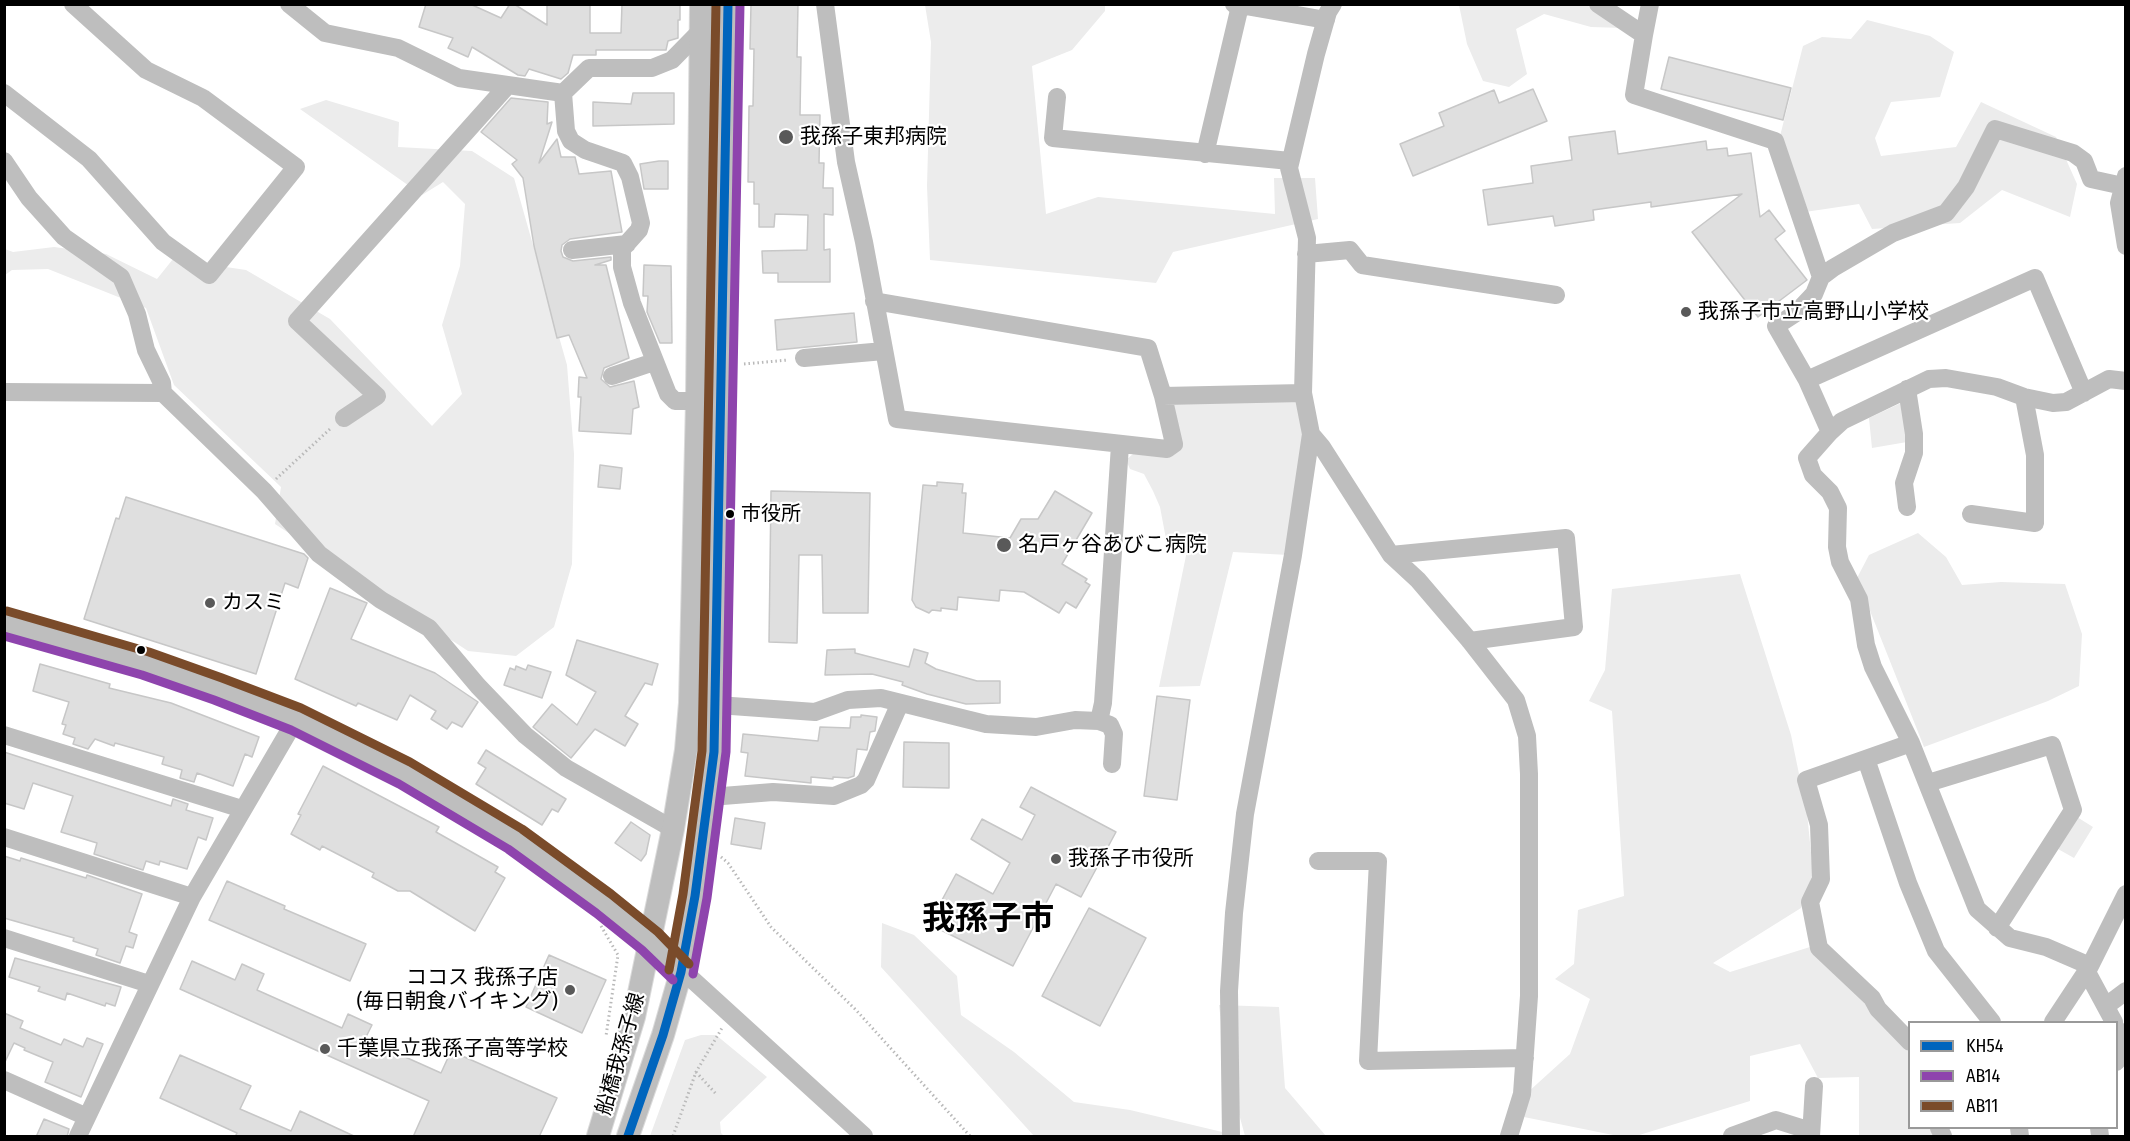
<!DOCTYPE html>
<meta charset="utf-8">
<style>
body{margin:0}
#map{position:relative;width:2130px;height:1141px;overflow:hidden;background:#fff;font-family:"Fira Sans Condensed",sans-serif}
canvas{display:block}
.frame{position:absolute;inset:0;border:6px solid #000;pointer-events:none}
.legend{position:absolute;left:1908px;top:1021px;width:210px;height:108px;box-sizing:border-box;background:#fff;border:2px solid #999;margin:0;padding:8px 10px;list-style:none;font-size:18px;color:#000}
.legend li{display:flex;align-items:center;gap:12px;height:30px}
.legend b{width:30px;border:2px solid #999}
</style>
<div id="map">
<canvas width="2130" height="1141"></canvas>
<div class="frame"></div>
<ul class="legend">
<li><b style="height:8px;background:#0065bd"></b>KH54</li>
<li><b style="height:8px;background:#8e44ad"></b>AB14</li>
<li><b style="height:8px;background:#7a4b2a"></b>AB11</li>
</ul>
</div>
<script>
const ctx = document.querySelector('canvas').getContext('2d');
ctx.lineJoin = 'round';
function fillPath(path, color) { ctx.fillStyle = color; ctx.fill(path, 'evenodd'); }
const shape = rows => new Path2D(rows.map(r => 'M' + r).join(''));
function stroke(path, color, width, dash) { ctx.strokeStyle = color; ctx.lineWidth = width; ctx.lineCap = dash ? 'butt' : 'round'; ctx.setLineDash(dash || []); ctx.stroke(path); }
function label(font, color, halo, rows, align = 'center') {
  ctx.font = font + ' "Fira Sans Condensed","Noto Sans JP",sans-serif'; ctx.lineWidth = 4.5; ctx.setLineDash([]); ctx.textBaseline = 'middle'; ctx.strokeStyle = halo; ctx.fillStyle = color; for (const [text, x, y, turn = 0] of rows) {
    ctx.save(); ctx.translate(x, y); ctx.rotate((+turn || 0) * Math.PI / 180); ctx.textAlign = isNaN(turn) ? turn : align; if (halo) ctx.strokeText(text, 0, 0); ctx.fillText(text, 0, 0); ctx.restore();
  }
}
fillPath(shape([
 [925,5,1105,5,1105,11,1072,50,1032,66,1046,214,1098,197,1275,214,1274,178,1315,178,1318,219,1173,252,1156,283,930,260,927,186,931,42],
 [1459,5,1586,5,1601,12,1623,28,1591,27,1544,14,1516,29,1527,74,1509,87,1483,81,1467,44],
 [1867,20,1930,36,1954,52,1940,97,1891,102,1875,138,1881,156,1956,147,1981,102,2056,137,2077,184,2070,217,2002,190,1960,223,1872,229,1859,204,1805,212,1780,136,1803,46,1822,37,1851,39],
 [326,100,399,122,398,147,472,151,514,178,567,365,574,454,572,564,554,627,516,656,468,651,275,524,281,487,174,385,146,308,48,269,12,270,5,275,5,249,13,252,54,247,106,254,157,279,173,259,246,270,330,319,432,426,462,394,442,325,460,266,465,204,443,182,422,195,300,109],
 [1295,399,1304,434,1288,555,1233,552,1200,686,1159,687,1188,546,1166,539,1160,507,1153,491,1144,474,1130,469,1126,460,1133,454,1172,456,1169,403],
 [1901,403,1907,442,1872,448,1869,418],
 [1918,533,1946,557,1962,585,2001,582,2065,584,2082,634,2079,686,2048,701,1924,747,1857,578,1869,555],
 [1740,574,1791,735,1807,813,1813,873,1801,908,1713,963,1730,972,1810,947,1857,992,1881,1023,1909,1052,1910,1128,1933,1128,1937,1136,1859,1136,1859,1077,1818,1078,1800,1044,1750,1056,1750,1101,1636,1136,1618,1136,1524,1117,1527,1093,1570,1054,1590,999,1555,979,1574,964,1578,910,1624,896,1612,711,1589,701,1605,670,1612,589],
 [2077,817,2093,827,2074,858,2058,849],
 [882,923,914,935,957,976,961,1015,1014,1052,1074,1102,1130,1110,1239,1136,1034,1136,881,967],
 [1219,1005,1279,1007,1285,1088,1326,1136,1245,1136,1227,1070],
 [701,1035,716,1035,767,1077,720,1122,721,1133,724,1136,650,1136,685,1040]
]), '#ececec');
const building = shape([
 [426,4,470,4,501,18,510,4,514,4,547,25,547,4,590,4,590,33,621,33,622,4,680,4,680,20,678,20,678,38,668,41,666,50,596,50,596,55,573,55,568,73,561,79,529,69,525,76,518,75,472,47,468,57,448,48,453,38,419,27,426,4],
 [751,4,798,4,797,57,801,57,800,115,820,115,819,163,824,163,823,188,833,188,833,215,824,214,824,250,830,249,830,282,778,282,778,273,763,273,762,251,807,250,808,215,775,214,774,227,759,227,759,204,754,204,754,182,748,182,749,106,753,106,754,49,750,49,751,4],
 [1669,57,1791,88,1783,120,1661,89,1669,57],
 [1533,89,1547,121,1413,176,1400,144,1444,126,1439,113,1494,90,1499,103,1533,89],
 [633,93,674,93,674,124,593,126,593,102,631,104,633,93],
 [511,98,548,102,547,124,552,122,539,163,557,139,561,157,575,157,579,174,611,171,622,232,570,239,562,245,561,251,563,257,573,261,611,257,611,260,595,265,606,265,629,358,604,368,601,379,610,387,634,381,639,407,633,409,631,434,579,431,581,397,578,397,579,377,587,378,569,335,557,338,534,246,523,178,512,164,517,160,481,132,511,98],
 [1615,131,1618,154,1706,141,1707,150,1727,148,1728,156,1751,153,1760,217,1769,210,1785,231,1775,239,1807,280,1758,317,1692,232,1742,194,1651,207,1651,202,1593,210,1594,220,1555,226,1553,216,1488,225,1483,190,1533,183,1531,166,1572,160,1569,137,1615,131],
 [659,161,668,161,668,189,644,189,640,164,659,161],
 [644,265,671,266,672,343,660,343,647,312,648,296,643,296,644,265],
 [854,313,857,342,777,350,775,320,854,313],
 [600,465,622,468,620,489,598,487,600,465],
 [937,482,963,484,962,493,966,493,963,533,1010,538,1021,519,1038,519,1055,491,1092,513,1062,564,1087,579,1085,582,1090,585,1076,608,1066,602,1059,613,1024,592,1000,590,999,601,958,597,957,610,941,608,941,611,932,610,929,613,916,607,912,600,923,485,937,486,937,482],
 [771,491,870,493,868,613,823,613,822,555,799,555,797,643,769,642,771,491],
 [126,497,304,554,308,558,298,588,285,583,256,674,84,619,116,518,119,519,126,497],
 [330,588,367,603,351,639,435,673,478,702,462,727,452,722,447,729,431,719,436,711,410,695,397,720,358,703,356,706,295,679,330,588],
 [577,640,658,664,652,685,645,683,625,716,638,724,625,746,595,729,571,758,533,727,552,704,577,725,596,692,566,675,577,640],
 [855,649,855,653,909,667,914,649,928,653,925,663,936,669,977,681,1000,681,1000,703,966,704,927,694,902,685,903,682,872,674,825,675,827,650,855,649],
 [40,664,110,684,109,688,171,703,259,737,252,757,245,754,233,786,197,773,194,782,180,778,182,770,162,764,164,757,115,743,114,746,95,739,88,749,73,744,75,738,63,734,66,725,62,724,69,702,33,691,40,664],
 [528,665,551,672,542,698,504,685,510,668,515,670,516,666,526,670,528,665],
 [1157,696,1190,700,1177,800,1144,796,1157,696],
 [861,715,877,717,875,731,870,732,867,750,857,749,854,776,848,778,833,777,833,779,811,777,811,783,745,776,748,753,741,752,743,734,818,741,820,727,850,728,851,717,861,717,861,715],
 [904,742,949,743,949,788,903,787,904,742],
 [486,750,566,799,558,812,552,809,542,825,476,784,486,768,478,763,486,750],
 [4,752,171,806,173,799,188,804,186,810,213,818,206,840,198,837,187,869,160,861,159,865,146,861,143,870,94,854,97,843,61,832,73,796,33,783,24,809,4,803,4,752],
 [323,766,439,827,436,832,498,867,495,872,505,878,475,931,410,891,398,891,372,877,374,873,322,846,320,850,291,834,301,815,298,814,323,766],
 [1031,787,1116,832,1081,897,1056,884,1013,966,929,924,956,874,993,894,1010,863,971,839,982,819,1022,840,1035,815,1020,807,1031,787],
 [735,818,765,823,761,849,731,844,735,818],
 [631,822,650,835,646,854,641,861,615,843,631,822],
 [4,856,20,861,21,858,86,878,87,875,142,894,129,932,137,935,133,948,126,946,120,963,96,955,98,949,73,941,74,938,4,918,4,856],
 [227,881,285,906,284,909,366,944,350,981,209,920,227,881],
 [1089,908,1146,938,1100,1026,1042,996,1089,908],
 [549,955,606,980,582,1033,526,1007,549,955],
 [15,958,121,987,115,1006,106,1003,105,1006,67,993,65,1000,38,991,40,987,9,977,15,958],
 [192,961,235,980,242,964,264,974,257,990,342,1028,348,1014,372,1025,365,1039,441,1073,451,1051,557,1098,539,1137,413,1137,429,1101,180,989,192,961],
 [4,1013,23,1021,20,1028,61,1045,64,1039,83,1047,87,1038,103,1044,81,1097,45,1082,53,1062,24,1050,25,1048,14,1043,4,1064,4,1013],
 [180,1055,251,1086,240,1109,291,1131,300,1111,356,1137,235,1137,237,1133,160,1098,180,1055],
 [44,1119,69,1129,67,1137,36,1137,44,1119]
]);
fillPath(building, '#dfdfdf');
stroke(building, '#c7c7c7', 1.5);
const major = shape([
 [598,1136,634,1017,673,829,686,750,690,703,697,401,701,4],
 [628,1136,663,1035,681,972,695,896,714,752,721,480,728,4]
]);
stroke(major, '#dbdbdb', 24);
stroke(shape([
 [744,364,788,360],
 [276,479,330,429],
 [721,857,728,863,771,927,856,1010,970,1136],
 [601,926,618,955,606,1036],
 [696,1072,717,1095],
 [673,1136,696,1072,722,1028]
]), '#b9b9b9', 3, [1.5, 3]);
stroke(shape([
 [289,4,325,33,398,48,459,78,563,93,566,131,571,141,585,150,623,163,630,177,641,223,639,230,622,249,622,267,632,303,668,394,675,401,723,401],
 [825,4,846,162,864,242,897,419,1167,449,1174,444,1163,396,1303,393,1311,434,1322,447,1391,555,1418,580,1470,641,1516,700,1527,736,1529,774,1529,996,1522,1094,1509,1136],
 [1234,4,1326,20],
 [1598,4,1644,35,1634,95,1775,141,1821,277],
 [1644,35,1650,4],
 [4,93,89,159,163,242,209,275,296,167,203,98,146,70,73,4],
 [563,93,589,68,652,68,672,60,727,4],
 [1057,97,1053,138,1290,161],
 [1205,154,1240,6],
 [4,161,29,198,64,237,121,277,137,314,146,350,162,383,163,393,264,491,319,554,381,600,429,628,478,686,525,735,566,768,673,829],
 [2126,176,2119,203,2126,246],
 [572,250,627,244],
 [1306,254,1350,250,1362,265,1556,295],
 [874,301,1148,348,1163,396],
 [804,358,884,351],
 [612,376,654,362],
 [1807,380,2035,278,2084,393],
 [4,392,163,393],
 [1303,393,1307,238,1289,168,1316,54,1328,12,1333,4],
 [344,418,377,396,297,321,508,85],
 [1830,432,1842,421,1929,379,1946,378,1997,387,2024,397,2053,403,2066,402,2109,379,2126,381],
 [1907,507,1904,483,1914,453,1914,434,1907,389],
 [1971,514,2035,523,2035,455,2024,397],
 [1391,555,1566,538,1574,627,1470,641],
 [4,623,146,664,218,689,296,719,405,773,515,839,603,903,650,941,864,1136],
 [690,703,815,712,848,700,881,698,986,724,1036,727,1075,720,1099,721,1110,725,1114,734,1112,764],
 [1099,721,1103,703,1120,445],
 [4,735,242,809],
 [1866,759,1908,883,1936,951,1992,1022],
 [1928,783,2052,745,2073,810,1997,928],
 [710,797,773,792,834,796,861,785,866,780,900,703],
 [4,837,192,897],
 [1318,861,1378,861,1368,1061,1525,1058],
 [4,938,149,984],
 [2090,966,2046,947,2010,938,1977,909,1911,743,1873,667,1866,645,1859,599,1840,562,1837,547,1838,508,1830,492,1813,475,1807,458,1830,432,1807,380,1776,326,1796,313,1814,294,1821,277,1833,268,1893,233,1946,213,1966,187,1995,129,2073,153,2084,161,2091,179,2123,186],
 [2087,972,2114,1022],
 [2106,1006,2126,991],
 [2053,1022,2090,966,2126,894],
 [2116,1028,2126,1047],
 [1910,1042,1878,1009,1872,998,1819,948,1810,902,1821,879,1819,825,1806,780,1911,743],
 [2116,1062,2126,1049],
 [4,1080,87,1117],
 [1939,1128,1943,1136],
 [2019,1128,2020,1136],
 [2099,1128,2100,1136],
 [78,1136,192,897,296,719],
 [1231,1136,1229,991,1234,913,1245,814,1293,555,1311,434],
 [1732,1136,1776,1120,1811,1131],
 [1811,1136,1814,1086]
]), '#bebebe', 18);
stroke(major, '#bebebe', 22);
stroke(shape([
 [628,1136,663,1035,681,972,695,896,714,752,728,4]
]), '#0065bd', 9);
stroke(shape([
 [4,636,142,675,214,700,291,730,399,784,508,849,596,913,642,950,673,980],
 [693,974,707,898,726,752,740,4]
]), '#8e44ad', 9);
stroke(shape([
 [7,611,149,652,222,678,301,708,410,762,522,829,611,894,658,932,689,964],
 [669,970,683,894,702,751,716,4]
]), '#7a4b2a', 9);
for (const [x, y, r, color] of [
 [786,137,8,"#595959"],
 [1686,312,6,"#595959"],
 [730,514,5,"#000"],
 [1004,545,8,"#595959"],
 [210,603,6,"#595959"],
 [141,650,5,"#000"],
 [1056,859,6,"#595959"],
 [570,990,6,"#595959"],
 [325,1049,6,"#595959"]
]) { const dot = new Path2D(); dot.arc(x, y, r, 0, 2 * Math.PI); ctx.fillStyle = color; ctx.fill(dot); stroke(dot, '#fff', 2); }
label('20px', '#000', '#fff', [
 ["市役所",741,514]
], 'left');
label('21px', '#000', '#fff', [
 ["我孫子東邦病院",800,137],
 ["我孫子市立高野山小学校",1698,312],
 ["名戸ヶ谷あびこ病院",1018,545],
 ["カスミ",222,603],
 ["我孫子市役所",1068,859],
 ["ココス 我孫子店",558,978,"right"],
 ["(毎日朝食バイキング)",558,1002,"right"],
 ["千葉県立我孫子高等学校",337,1049]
], 'left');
label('21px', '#000', '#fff', [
 ["船橋我孫子線",621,1054,-74]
]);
label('bold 33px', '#000', '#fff', [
 ["我孫子市",988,920]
]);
</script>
